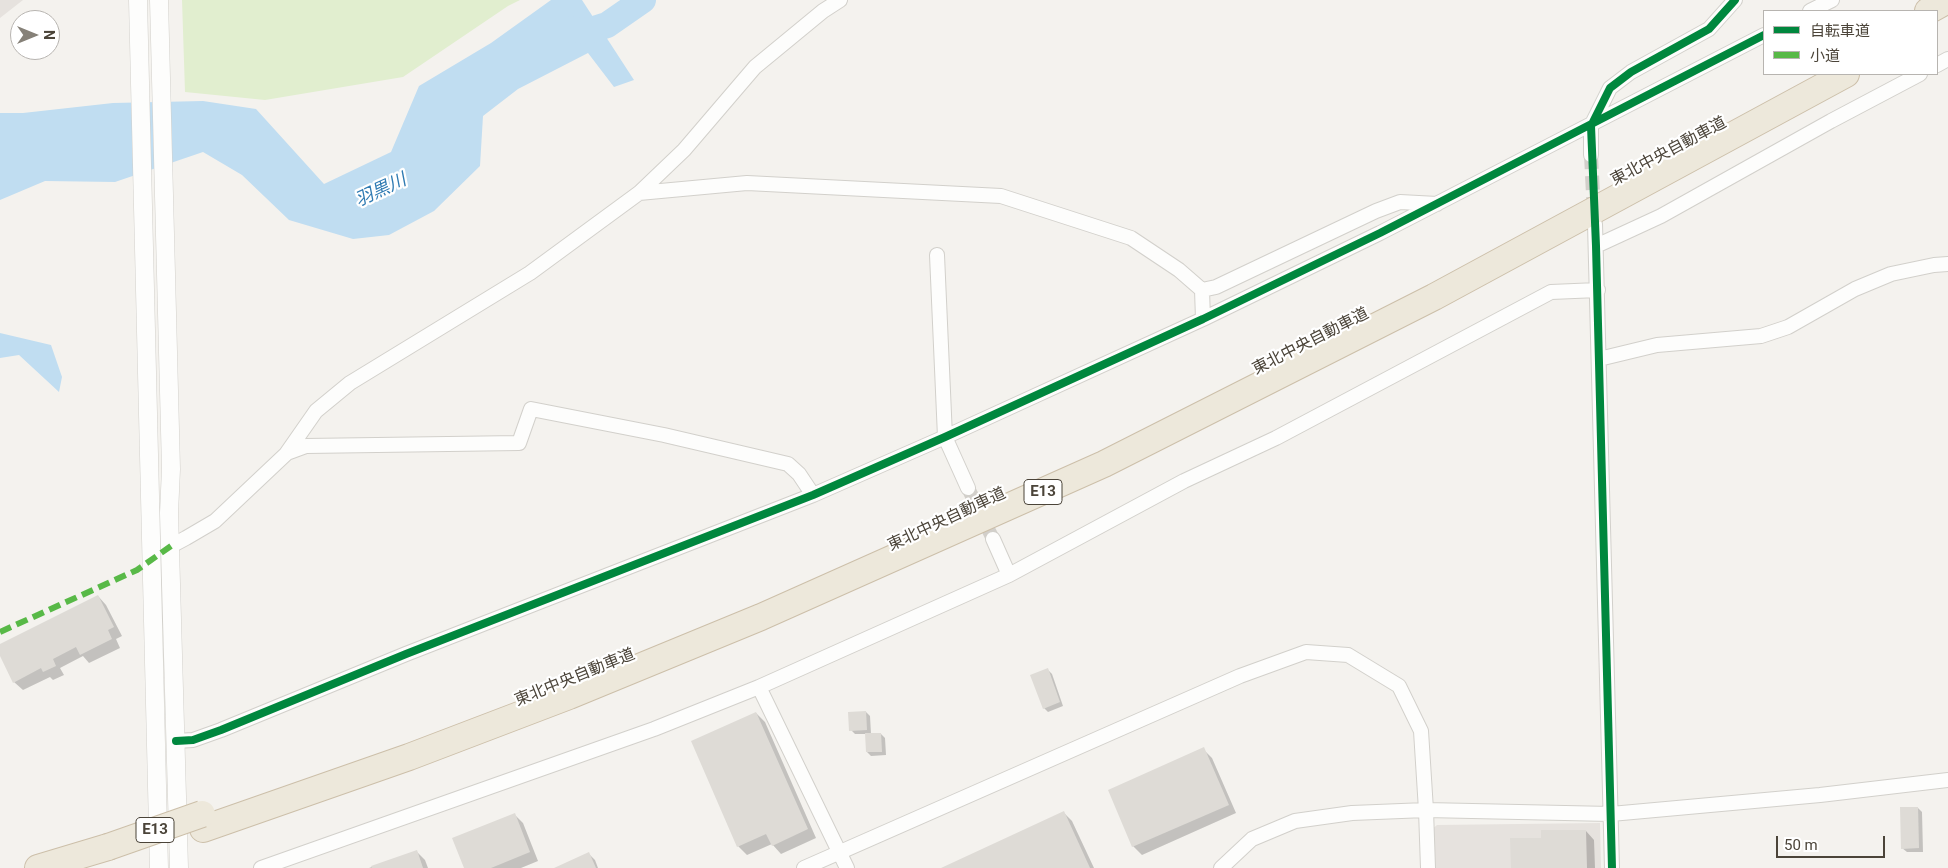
<!DOCTYPE html>
<meta charset="utf-8">
<style>
body{margin:0}
#map{position:relative;width:1948px;height:868px;overflow:hidden;background:#f4f2ee;font-family:Roboto,"Noto Sans JP",sans-serif}
canvas{display:block}
.legend{position:absolute;left:1763px;top:10px;width:175px;height:65px;box-sizing:border-box;background:#fff;border:1px solid #b7b4b0;margin:0;padding:6px 9px;list-style:none;font-size:15px;color:#4b4439}
.legend li{display:flex;align-items:center;gap:10px;height:25px}
.legend b{width:25px;border:1px solid #b7b4b0}
.north{position:absolute;left:10px;top:10px;width:50px;height:50px;box-sizing:border-box;background:#fff;border:1px solid #b7b4b0;border-radius:50%;rotate:90deg;font-size:14px;font-weight:700;line-height:20px;text-align:center;color:#4b4439}
.north::after{content:'';display:block;margin:auto;width:18px;height:22px;background:#868178;clip-path:polygon(50% 0,100% 100%,50% 72%,0 100%)}
.scale{position:absolute;left:1776px;top:836px;width:109px;height:22px;box-sizing:border-box;border:2px solid #4b4439;border-top:0;padding-left:6px;font-size:15px;line-height:18px;white-space:nowrap;color:#4b4439;-webkit-text-stroke:4px #fff;paint-order:stroke}
</style>
<div id="map">
<canvas width="1948" height="868"></canvas>
<ul class="legend">
<li><b style="height:6px;background:#00873e"></b>自転車道</li>
<li><b style="height:6px;background:#58b947"></b>小道</li>
</ul>
<div class="north">N</div>
<div class="scale">50 m</div>
</div>
<script>
const ctx = document.querySelector('canvas').getContext('2d');
ctx.lineJoin = 'round';
function fillPath(path, color) { ctx.fillStyle = color; ctx.fill(path, 'evenodd'); }
const shape = rows => new Path2D(rows.map(r => 'M' + r).join(''));
function stroke(path, color, width, dash) { ctx.strokeStyle = color; ctx.lineWidth = width; ctx.lineCap = dash ? 'butt' : 'round'; ctx.setLineDash(dash || []); ctx.stroke(path); }
function label(font, color, halo, rows, align = 'center') {
  ctx.font = font + ' Roboto,"Noto Sans JP",sans-serif'; ctx.lineWidth = 4.5; ctx.setLineDash([]); ctx.textBaseline = 'middle'; ctx.strokeStyle = halo; ctx.fillStyle = color; for (const [text, x, y, turn = 0] of rows) {
    ctx.save(); ctx.translate(x, y); ctx.rotate((+turn || 0) * Math.PI / 180); ctx.textAlign = isNaN(turn) ? turn : align; if (halo) ctx.strokeText(text, 0, 0); ctx.fillText(text, 0, 0); ctx.restore();
  }
}
fillPath(shape([
 [0,0,23,0,0,18],
 [1600,823,1601,868,1432,868,1431,830,1437,825]
]), '#e6e2de');
fillPath(shape([
 [182,0,520,0,508,6,403,77,265,100,185,92]
]), '#e1eecf');
fillPath(shape([
 [551,0,582,0,634,80,614,87,588,53,518,89,483,116,480,166,434,211,389,235,353,239,289,220,242,175,203,152,115,182,45,181,0,200,0,113,23,113,113,103,203,101,256,109,324,184,391,152,419,86,491,43],
 [0,333,51,345,62,377,59,392,19,355,0,358]
]), '#c0ddf1');
fillPath(shape([
 [98,596,106,605,122,636,116,639,120,648,89,663,83,656,60,668,64,675,53,680,50,677,23,690,14,682,0,653,0,645],
 [1048,670,1052,674,1063,706,1048,712,1044,708],
 [866,712,870,716,871,734,881,734,885,738,886,755,871,756,867,752,867,734,855,734,851,730],
 [756,713,765,722,816,838,781,854,772,844,747,855,738,846],
 [1203,749,1212,758,1236,813,1142,855,1133,846],
 [1918,808,1922,812,1923,852,1907,852,1902,848],
 [1064,813,1072,821,1094,868,953,868],
 [514,814,523,823,538,861,521,868,466,868],
 [1586,831,1594,840,1595,868,1512,868,1543,839],
 [417,852,425,860,428,868,369,868],
 [589,854,595,860,598,868,564,868]
]), '#0003');
stroke(shape([
 [566,29,588,31,607,25,643,0]
]), '#c0ddf1', 26);
fillPath(shape([
 [98,595,114,627,108,630,112,639,80,655,76,647,53,659,56,666,43,672,41,668,13,683,0,656,0,644],
 [1048,668,1060,702,1043,709,1030,675],
 [866,711,867,730,849,731,848,712],
 [756,712,808,829,772,846,766,834,737,847,691,741],
 [865,733,881,733,882,752,866,752],
 [1204,747,1229,805,1132,847,1108,790],
 [1900,807,1918,807,1919,848,1901,849],
 [1064,811,1090,868,941,868],
 [515,813,530,852,491,868,464,868,452,838],
 [1541,830,1586,830,1587,868,1511,868,1510,838,1541,838],
 [417,850,423,868,372,868,371,866],
 [589,852,596,868,554,868]
]), '#dedbd6');
stroke(shape([
 [1591,155,1594,214],
 [968,488,993,539]
]), '#d2cfca', 14, [14, 7]);
const minor = shape([
 [1810,11,1832,0],
 [1937,65,1948,59],
 [1591,155,1591,126,1610,88,1631,72,1709,29,1735,0],
 [639,193,747,183,1001,196,1131,238,1179,270,1202,290,1203,319],
 [1595,224,1612,868],
 [1596,246,1661,216,1831,121,1920,74],
 [937,255,945,437,968,488],
 [1202,290,1216,287,1376,211,1400,202,1437,204],
 [1599,359,1657,345,1761,336,1788,327,1855,289,1891,274,1934,265,1948,264],
 [287,453,306,446,519,443,531,409,664,435,788,464,799,474,813,495],
 [993,539,1009,575],
 [171,546,186,538,215,521,286,454,316,411,350,383,530,273,639,193,684,150,755,67,823,11,840,0],
 [759,687,847,868],
 [176,741,193,740,221,730,406,654,813,495,945,437,1203,319,1380,233,1764,35],
 [261,868,654,729,759,687,1009,575,1184,481,1276,438,1551,292,1598,290],
 [804,868,1240,676,1306,652,1348,655,1399,686,1421,731,1426,810,1428,868],
 [1221,868,1252,839,1295,821,1352,813,1426,810,1611,814,1820,795,1948,780]
]);
const tertiary = shape([
 [138,0,159,868],
 [159,0,171,469,169,513,179,868]
]);
const motorway = shape([
 [1928,11,1948,0],
 [203,829,409,757,569,696,761,617,1104,464,1434,297,1846,74],
 [38,868,108,847]
]);
stroke(minor, '#d2d0cb', 16);
stroke(tertiary, '#d2d0cb', 19);
stroke(motorway, '#ccbfa9', 28);
stroke(minor, '#fdfdfc', 14);
stroke(tertiary, '#fdfdfc', 18);
stroke(motorway, '#ede8db', 26);
const motorwayBridge = shape([
 [108,847,202,814]
]);
stroke(motorwayBridge, '#ccbfa9', 28, []);
stroke(motorwayBridge, '#ede8db', 26);
stroke(shape([
 [0,632,137,570,171,546]
]), '#58b947', 6, [12, 6]);
stroke(shape([
 [176,741,193,740,221,730,406,654,813,495,945,437,1203,319,1380,233,1764,35],
 [1612,868,1596,246,1591,126,1610,88,1631,72,1709,29,1735,0]
]), '#00873e', 8);
for (const [x, y, w] of [
 [1043,492,38],
 [155,830,38]
]) { const box = new Path2D(); box.roundRect(x - w / 2, y - 12.5, w, 25, 4); ctx.fillStyle = '#fff'; ctx.fill(box); stroke(box, '#4b4439', 1); }
label('bold 15px', '#4b4439', null, [
 ["E13",1043,492],
 ["E13",155,830]
]);
label('16px', '#4b4439', '#fff', [
 ["東北中央自動車道",1669,152,-28],
 ["東北中央自動車道",1311,342,-27],
 ["東北中央自動車道",947,520,-25],
 ["東北中央自動車道",575,678,-22]
]);
label('italic 18px', '#2e7ab2', '#fff', [
 ["羽黒川",381,191,-25]
]);
</script>
